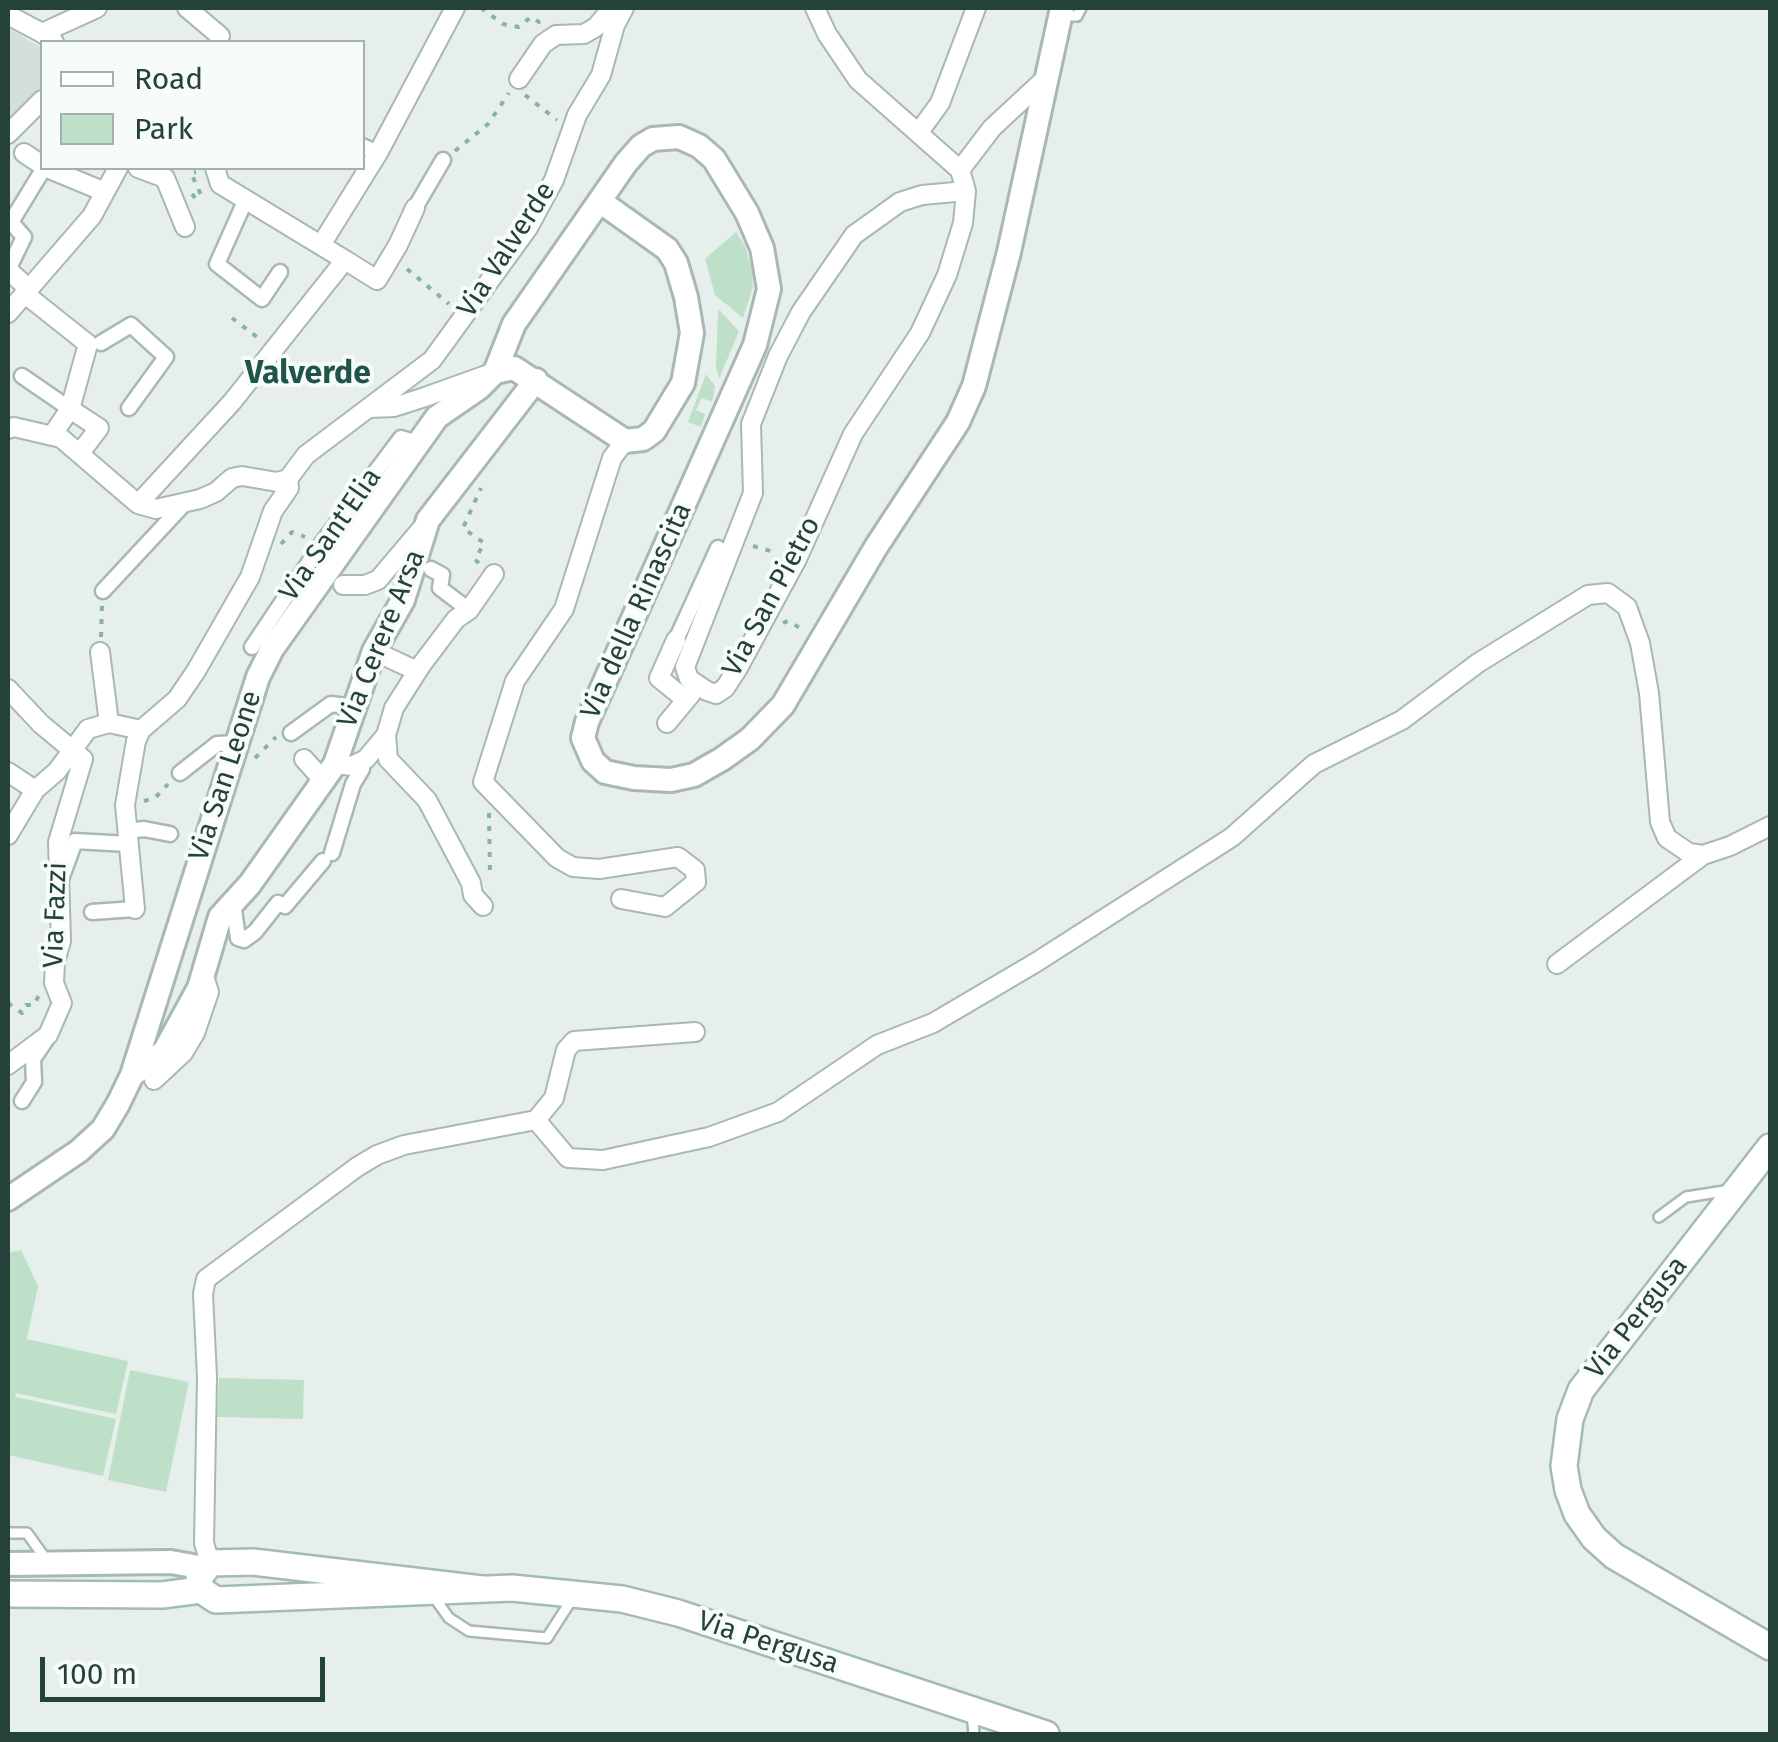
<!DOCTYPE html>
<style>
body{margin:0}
#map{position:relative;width:1778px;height:1742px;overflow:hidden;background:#e6efeb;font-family:"Fira Sans",sans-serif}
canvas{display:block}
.frame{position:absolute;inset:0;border:10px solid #24423a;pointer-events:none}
.legend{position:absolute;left:40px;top:40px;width:325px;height:130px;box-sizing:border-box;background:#f7fbf9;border:2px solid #a3b1ad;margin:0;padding:12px 18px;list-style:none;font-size:30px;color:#24423a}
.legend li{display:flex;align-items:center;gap:20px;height:50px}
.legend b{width:50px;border:2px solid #a3b1ad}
.scale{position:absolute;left:40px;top:1657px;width:285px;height:45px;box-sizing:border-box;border:5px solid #24423a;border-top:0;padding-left:12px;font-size:30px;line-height:35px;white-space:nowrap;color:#24423a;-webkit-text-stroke:8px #f7fbf9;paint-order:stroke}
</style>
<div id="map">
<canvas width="1778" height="1742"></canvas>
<div class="frame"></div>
<ul class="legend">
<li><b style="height:12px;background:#fff"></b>Road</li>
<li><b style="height:28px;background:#bfe0c8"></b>Park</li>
</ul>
<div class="scale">100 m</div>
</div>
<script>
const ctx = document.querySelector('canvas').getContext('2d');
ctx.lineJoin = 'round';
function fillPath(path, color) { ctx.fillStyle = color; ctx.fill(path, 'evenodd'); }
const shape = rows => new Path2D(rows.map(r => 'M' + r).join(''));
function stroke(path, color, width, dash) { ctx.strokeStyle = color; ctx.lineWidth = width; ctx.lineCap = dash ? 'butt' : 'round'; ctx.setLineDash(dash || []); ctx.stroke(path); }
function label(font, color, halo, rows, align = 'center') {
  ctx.font = font + ' "Fira Sans",sans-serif'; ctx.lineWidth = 8; ctx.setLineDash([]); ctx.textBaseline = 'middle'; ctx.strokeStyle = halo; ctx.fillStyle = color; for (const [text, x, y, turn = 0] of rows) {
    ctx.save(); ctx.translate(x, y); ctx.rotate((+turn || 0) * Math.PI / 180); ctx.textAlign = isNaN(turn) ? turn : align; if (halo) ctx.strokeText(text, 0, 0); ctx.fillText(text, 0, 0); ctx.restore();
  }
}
fillPath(shape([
 [8,28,42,48,42,87,8,120]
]), '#d4dfda');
fillPath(shape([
 [736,232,745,246,752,271,753,287,743,318,715,295,705,259],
 [718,309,739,331,719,379,716,367],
 [706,374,715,386,714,393,712,402,702,398,696,410,705,414,701,427,688,422],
 [21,1250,38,1286,27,1339,128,1361,116,1414,15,1393,16,1397,116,1419,103,1476,8,1455,8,1253],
 [130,1370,189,1382,166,1492,108,1480],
 [219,1378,304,1380,303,1419,217,1417]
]), '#bfe0c8');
const service = shape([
 [1062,16,1077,16,1081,8],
 [1659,1217,1686,1197,1731,1190],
 [8,1533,27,1533,45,1558],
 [434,1597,449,1618,469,1631,547,1638,572,1599],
 [972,1713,974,1734]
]);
const pedestrian = shape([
 [362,146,378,153],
 [246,199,217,264,262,299,280,272],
 [415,208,443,160],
 [8,270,24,237,11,222,44,168],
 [101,343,131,325,166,357,129,408],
 [22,376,70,409],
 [431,569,442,575,440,588,469,610],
 [103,591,184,504],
 [676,640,718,548],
 [252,647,322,543,401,438,418,443],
 [291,733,331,704,353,707],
 [180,773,217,744,236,743],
 [126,831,144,829,170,834],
 [332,853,353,784,362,769,359,765],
 [61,879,75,841,128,844],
 [233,903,238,938,244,940,255,932,278,903,285,906,323,861],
 [92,912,135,909],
 [22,1101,34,1082,33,1059,46,1040]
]);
const minor = shape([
 [187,8,220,36],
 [815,8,827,34,858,80,960,170,966,191,963,223,947,275,920,333,853,434,797,559,738,668,725,688,716,694,707,691,689,679,685,667,753,493,751,424,778,356,801,312,854,235,900,202,922,195,966,191],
 [8,15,42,33,54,42],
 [42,33,97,8],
 [519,79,543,44,556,35,584,34,596,27,612,8],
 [919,132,940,103,976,8],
 [8,134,42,100],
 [24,153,42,165],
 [47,168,105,192],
 [138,168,165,178,185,227],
 [960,170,992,128,1049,75],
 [321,245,378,153,455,8],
 [345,260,377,280,398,245,415,208],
 [8,270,29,289],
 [25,294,88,344,70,409,53,434],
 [8,313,92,216,118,168],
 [370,408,394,407,422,398,489,374],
 [70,409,99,428,80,453],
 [8,429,14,427,61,438,138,504,156,509,200,499,216,492,232,478,242,476,277,482,288,479,306,455,432,360,528,228,554,180,577,115,601,75,615,25,624,8],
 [138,504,232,402,345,260,220,184,215,168],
 [343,585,365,585,378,580,422,528],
 [676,640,659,678,686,700],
 [374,651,417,671],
 [100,652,109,723],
 [8,689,41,724,83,759,58,842,61,941,55,962,54,983,62,1003,48,1035,8,1065],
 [667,723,691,694],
 [386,735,388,759,427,800,471,883,473,895,483,906],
 [304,759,323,780],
 [335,764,352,766,366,759,386,735,394,708,422,664,456,619,469,610,494,574],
 [8,772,35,790],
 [8,835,35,790,57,771,88,729,109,723,141,730],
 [621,899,665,907,696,882,695,870,678,857,599,869,573,867,557,858,483,782,515,681,564,609,612,458,625,441],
 [135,909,125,805,136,741,141,730,177,699,196,671,250,577,273,511,289,488,288,479],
 [1557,964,1703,855,1730,846,1770,826],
 [154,1080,183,1053,195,1033,209,992,203,973],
 [536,1120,568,1158,603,1160,709,1137,778,1112,877,1045,933,1023,1035,963,1232,837,1314,764,1402,720,1478,663,1588,595,1608,593,1627,607,1640,643,1649,693,1660,822,1667,838,1689,853,1703,855],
 [210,1563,204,1543,207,1377,203,1294,206,1279,357,1167,377,1155,404,1145,536,1120,554,1098,566,1050,574,1041,695,1032]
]);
const tertiary = shape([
 [495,372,514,368,625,441,643,439,654,431,683,383,692,333,686,297,676,263,667,249,601,202],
 [132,1075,164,1052,199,988,220,917,250,884,335,764,374,651,403,600,428,520,536,380],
 [8,1199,79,1151,103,1129,118,1104,132,1075,258,677,272,649,437,417,479,388,495,372,514,324,626,163,641,146,653,139,679,137,699,146,714,159,747,213,762,248,769,289,755,345,587,722,583,738,593,761,605,772,634,778,671,780,694,775,722,759,750,739,783,705,876,547,958,422,974,386,1009,252,1062,8],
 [8,1564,171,1562,204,1568]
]);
const secondary = shape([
 [1770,1147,1581,1390,1570,1419,1564,1466,1568,1490,1577,1514,1594,1538,1614,1556,1770,1647],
 [482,1589,253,1562,210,1563,199,1578,201,1590,216,1600,512,1588,622,1599,678,1613,1046,1734],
 [8,1594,162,1595,201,1590]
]);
stroke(service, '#a8b8b2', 14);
stroke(pedestrian, '#a8b8b2', 19);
stroke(minor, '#a8b8b2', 22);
stroke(tertiary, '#a8b8b2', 28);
stroke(secondary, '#a4bbb3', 30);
stroke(shape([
 [481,8,503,24,519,27,531,17,539,22,544,19],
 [525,95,557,120],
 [455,151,488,124,509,93],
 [192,194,195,198,201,195,191,173,196,172],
 [407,269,449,304],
 [232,318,261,340],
 [281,544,292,532,305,537],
 [753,546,778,553],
 [479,563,475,560,484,543,463,528,481,488],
 [783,623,788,621,805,631],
 [101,637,102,606],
 [255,758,276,737],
 [144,801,155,798,168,784],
 [489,813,490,878],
 [8,1003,22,1013,26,1005,34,1005,40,993]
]), '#86b3a5', 4, [5, 8]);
stroke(service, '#fff', 9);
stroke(pedestrian, '#fff', 14);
stroke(minor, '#fff', 18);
stroke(tertiary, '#fff', 22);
stroke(secondary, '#fff', 25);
label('28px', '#24423a', '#f7fbf9', [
 ["Via Valverde",507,250,-57],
 ["Via Sant'Elia",331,535,-55],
 ["Via San Pietro",772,597,-62],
 ["Via della Rinascita",637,611,-66],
 ["Via Cerere Arsa",382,639,-68],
 ["Via San Leone",226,776,-72],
 ["Via Fazzi",56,915,-88],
 ["Via Pergusa",1637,1318,-52],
 ["Via Pergusa",768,1643,18]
]);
label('bold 32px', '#1f5548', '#f7fbf9', [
 ["Valverde",308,374]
]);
</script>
